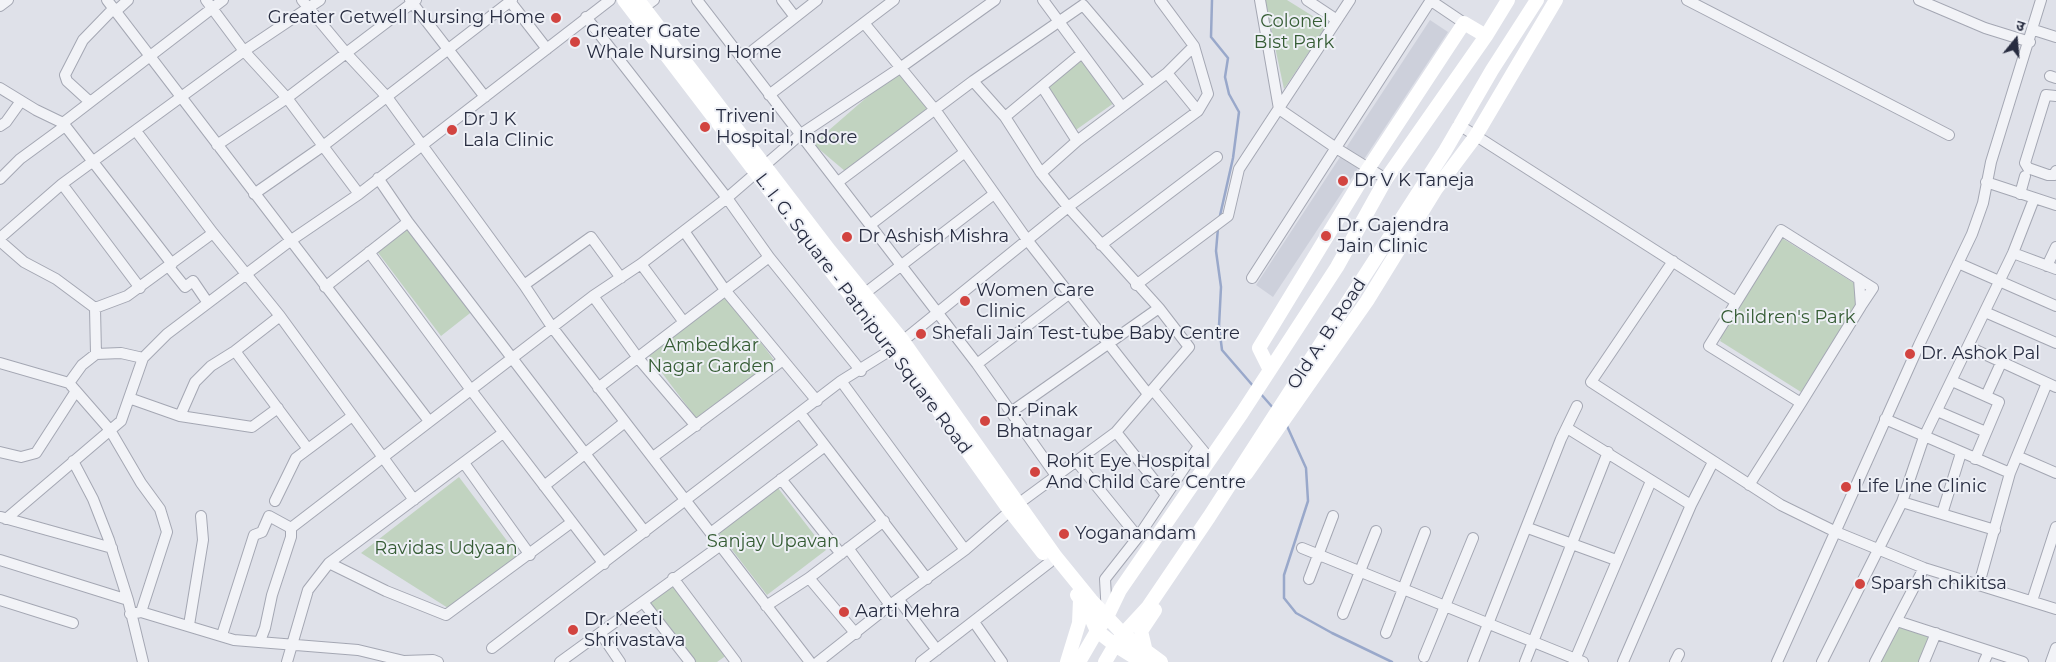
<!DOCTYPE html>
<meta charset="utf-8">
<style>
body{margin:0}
#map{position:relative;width:2056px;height:662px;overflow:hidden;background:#dfe1e9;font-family:Montserrat,"Noto Sans Devanagari",sans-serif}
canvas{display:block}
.north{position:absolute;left:1991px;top:15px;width:50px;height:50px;-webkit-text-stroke:4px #eef0f6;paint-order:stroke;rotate:17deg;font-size:14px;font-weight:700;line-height:20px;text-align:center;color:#272c40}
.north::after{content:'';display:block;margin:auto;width:18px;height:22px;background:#272c40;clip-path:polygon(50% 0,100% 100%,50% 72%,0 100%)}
</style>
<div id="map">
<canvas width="2056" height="662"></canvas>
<div class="north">उ</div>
</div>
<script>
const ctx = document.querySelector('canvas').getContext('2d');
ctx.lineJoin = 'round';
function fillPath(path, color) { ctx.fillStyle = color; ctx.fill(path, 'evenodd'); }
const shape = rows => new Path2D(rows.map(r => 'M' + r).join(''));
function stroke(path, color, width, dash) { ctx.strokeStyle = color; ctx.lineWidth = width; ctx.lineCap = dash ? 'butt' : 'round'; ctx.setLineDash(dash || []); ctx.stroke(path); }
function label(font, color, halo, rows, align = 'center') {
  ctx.font = font + ' Montserrat,sans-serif'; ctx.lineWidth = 4; ctx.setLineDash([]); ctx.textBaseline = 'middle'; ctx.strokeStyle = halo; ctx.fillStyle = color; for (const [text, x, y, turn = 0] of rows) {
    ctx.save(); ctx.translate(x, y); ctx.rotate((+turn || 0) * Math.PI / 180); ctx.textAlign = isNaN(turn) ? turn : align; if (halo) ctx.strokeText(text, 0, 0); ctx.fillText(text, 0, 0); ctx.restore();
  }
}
fillPath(shape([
 [1430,20,1448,32,1273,297,1256,285]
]), '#cdd0db');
fillPath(shape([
 [1265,0,1287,0,1327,25,1284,89],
 [1082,58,1114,103,1073,132,1041,87],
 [897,71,929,107,852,177,813,144],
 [409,225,474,310,441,336,376,250],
 [1782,238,1865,290,1801,392,1720,341,1721,339,1719,337],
 [725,295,774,360,696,418,647,353],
 [459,477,520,558,448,608,361,553],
 [778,488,826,550,767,595,719,533],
 [675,584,727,655,717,662,687,662,646,605],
 [1899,623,1934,637,1922,662,1880,662]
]), '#c1d3c0');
stroke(shape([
 [1212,0,1211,37,1228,58,1225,77,1229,94,1239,112,1233,158,1219,220],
 [1218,228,1216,251,1221,287,1219,326,1222,350,1254,387],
 [1260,393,1274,409],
 [1287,426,1306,468,1308,501,1284,575,1284,598,1296,613,1332,633,1392,662]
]), '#99a8ca', 2.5);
const street = shape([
 [107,0,429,421],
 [206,0,244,51,287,98,359,194],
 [302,0,347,54,387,97,524,285,552,327,810,662],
 [410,0,485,97],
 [509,0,547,49],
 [697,0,977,364,1057,477],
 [782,0,795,17],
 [1043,0,1122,107],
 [1260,0,1279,109,1336,148,1386,179],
 [1307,0,1337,20],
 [1430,0,1464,23],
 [1687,0,1949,135],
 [1919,0,1985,28,2030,42],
 [0,6,8,0],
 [116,11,128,0],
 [639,11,654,0],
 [586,17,727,198,769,257,861,371],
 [864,23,936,111,1028,241,1148,394],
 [2034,30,2056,37],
 [742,59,817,0],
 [1167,73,1198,111],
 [2050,76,2056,78],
 [973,81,1005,117,1041,173,1068,207,1159,308,1189,347,1116,432,1018,504],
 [0,88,36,110,63,123,172,264],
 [1043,88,1077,141],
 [769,95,894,0],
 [2056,96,2046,95,2025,163,2028,168,2048,175,2054,175,2056,171],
 [90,102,67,81,65,75,83,40,114,8],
 [1005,117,1082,53],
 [63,123,223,0],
 [1459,125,1736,302],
 [0,126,6,122,21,101],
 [136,131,213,233,280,316,414,500],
 [217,145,287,98,416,0],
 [1041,173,1077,141,1167,73,1194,46],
 [378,178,408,222,645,532],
 [0,179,20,159,65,126],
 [838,182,973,81,1083,5,1151,85],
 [1986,182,2056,205],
 [62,184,140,288],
 [254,194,323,146,512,0],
 [2020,194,2025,176],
 [870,225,965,152],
 [684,231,725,290,817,401],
 [0,238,62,184,244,51,320,0],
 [0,241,24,262,56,279,95,308],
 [1101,245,1217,157],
 [369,252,471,390,604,564],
 [2013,253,2056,269],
 [1673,261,1591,382,1781,505,1836,532,1924,568,2056,609],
 [1958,263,2056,306],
 [641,264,683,321],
 [2047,266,2056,247],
 [169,267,185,287,193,281,208,303],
 [1252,278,1431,0],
 [1859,279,1861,306],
 [524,285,591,237,621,278],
 [1136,285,1228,216,1239,169,1350,0],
 [325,287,408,222],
 [864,294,994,194],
 [593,296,638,358,696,426],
 [95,308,127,296,213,233],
 [95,308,96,354],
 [1985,312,2056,343],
 [1969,347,2056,387],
 [235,351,308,449],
 [0,363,69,383,82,365,96,354,121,353,143,358],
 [977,364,1070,293],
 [841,381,965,550],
 [1952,381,1999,402,1975,459],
 [69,383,110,430,141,483,160,509,167,532,141,612,130,614],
 [598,388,769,257],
 [1153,390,1210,459],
 [1986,396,2001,363],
 [129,398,180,416,252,427,278,408],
 [1937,411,1986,432],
 [1011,412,1159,308],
 [800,413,927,579],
 [180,416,195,382,211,366,235,351,280,316],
 [1885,419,2010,473],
 [1567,428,1691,505],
 [1116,432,1166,495],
 [0,452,21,457,36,453,76,391],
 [2017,456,2056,473],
 [653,457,783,360],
 [73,461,93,499,109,540,128,600,143,662],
 [1077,462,1138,537],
 [464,463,530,555],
 [781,479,841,554],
 [1749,485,1801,403,1861,306,1873,288,1781,230,1709,346,1801,403],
 [544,486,625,422],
 [275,501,296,458,351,417],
 [1902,502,1995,530],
 [1942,514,1961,453],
 [1,517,112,548],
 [6,519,121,421,143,358,167,334,290,241,359,194,610,0],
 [291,528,593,296,641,264,727,198,801,134,900,68,995,0],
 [1528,528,1616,560],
 [712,532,825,446],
 [848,548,890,605],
 [1302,548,1583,662],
 [0,560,128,600],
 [329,563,386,591,446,615,572,522],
 [673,578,736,662],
 [809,578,856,634],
 [1309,579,1333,516],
 [1979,584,2010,473,2047,383],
 [0,600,73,623],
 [899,600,937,650],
 [2032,601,2056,527],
 [643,602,690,662],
 [766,606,809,578,884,521],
 [141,612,234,640,358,650,404,661,433,660,438,662],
 [1343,614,1376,531],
 [1107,615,1105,579,1138,537,1199,446],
 [1897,621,2023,662],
 [974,622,1002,662],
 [189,625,203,540,201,516],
 [1386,633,1425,532],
 [601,634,620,662],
 [222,635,254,535,262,532,269,516,291,528],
 [260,641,265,628,272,595,291,537,291,528],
 [492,648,841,381,894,348,1068,207,1198,111,1208,94,1194,46,1160,0],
 [1424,657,1473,538],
 [287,662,308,590,329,563,503,433],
 [560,662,721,545],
 [818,662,890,605,965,550,1010,511],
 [921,662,1050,562],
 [1473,662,1561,439,1577,406],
 [1525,662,1608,452],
 [1574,662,1651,481],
 [1623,662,1691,505,1713,462],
 [1675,662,1679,654],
 [1777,662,1919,345,1972,234,1983,203,1991,162,2041,0],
 [1822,662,1902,502,1924,437,2013,253,2034,199],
 [1875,662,1924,568],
 [1924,662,1936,633],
 [1984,662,1989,651],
 [2051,662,2056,648]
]);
stroke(street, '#a4a7b3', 12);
stroke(street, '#f2f3f7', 10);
stroke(shape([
 [624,0,837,279,894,348,1010,511,1043,553],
 [638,0,830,251,903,341,1056,557,1091,600,1107,617,1120,590,1242,413,1337,267,1386,179,1486,36,1508,0],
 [1270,370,1259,348,1368,169,1464,23,1486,36],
 [1246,474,1367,301,1436,189,1475,137,1556,0],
 [1077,595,1087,609,1097,631,1079,662],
 [1146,652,1141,631,1155,610],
 [1067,662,1079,623,1080,600],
 [1105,662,1115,645,1123,634,1107,617,1097,631,1115,645,1142,662],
 [1161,662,1123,634,1148,607,1209,517,1445,151,1492,70,1537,0]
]), '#fff', 14);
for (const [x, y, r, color] of [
 [556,18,6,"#d24440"],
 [575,42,6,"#d24440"],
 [705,127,6,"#d24440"],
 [452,130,6,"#d24440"],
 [1343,181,6,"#d24440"],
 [1326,236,6,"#d24440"],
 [847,237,6,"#d24440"],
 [965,301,6,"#d24440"],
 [921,334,6,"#d24440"],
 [1910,354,6,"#d24440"],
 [985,421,6,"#d24440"],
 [1035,472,6,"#d24440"],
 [1846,487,6,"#d24440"],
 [1064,534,6,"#d24440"],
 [1860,584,6,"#d24440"],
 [844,612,6,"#d24440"],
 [573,630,6,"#d24440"]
]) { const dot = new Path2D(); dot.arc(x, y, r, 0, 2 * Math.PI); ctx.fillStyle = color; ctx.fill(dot); stroke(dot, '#eef0f6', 2); }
label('18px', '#272c40', '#eef0f6', [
 ["Greater Getwell Nursing Home",545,18,"right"],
 ["Greater Gate",586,32],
 ["Whale Nursing Home",586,53],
 ["Triveni",716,117],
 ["Hospital, Indore",716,138],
 ["Dr J K",463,120],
 ["Lala Clinic",463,141],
 ["Dr V K Taneja",1354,181],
 ["Dr. Gajendra",1337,226],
 ["Jain Clinic",1337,247],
 ["Dr Ashish Mishra",858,237],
 ["Women Care",976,291],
 ["Clinic",976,312],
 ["Shefali Jain Test-tube Baby Centre",932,334],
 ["Dr. Ashok Pal",1921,354],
 ["Dr. Pinak",996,411],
 ["Bhatnagar",996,432],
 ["Rohit Eye Hospital",1046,462],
 ["And Child Care Centre",1046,483],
 ["Life Line Clinic",1857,487],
 ["Yoganandam",1075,534],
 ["Sparsh chikitsa",1871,584],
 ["Aarti Mehra",855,612],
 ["Dr. Neeti",584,620],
 ["Shrivastava",584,641]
], 'left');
label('18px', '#355c34', '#eef0f6', [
 ["Colonel",1294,22],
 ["Bist Park",1294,43],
 ["Children's Park",1788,318],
 ["Ambedkar",711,346],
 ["Nagar Garden",711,367],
 ["Sanjay Upavan",773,542],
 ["Ravidas Udyaan",446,549]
]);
label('18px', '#272c40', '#eef0f6', [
 ["L. I. G. Square - Patnipura Square Road",863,314,53],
 ["Old A. B. Road",1327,334,-57]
]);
</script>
